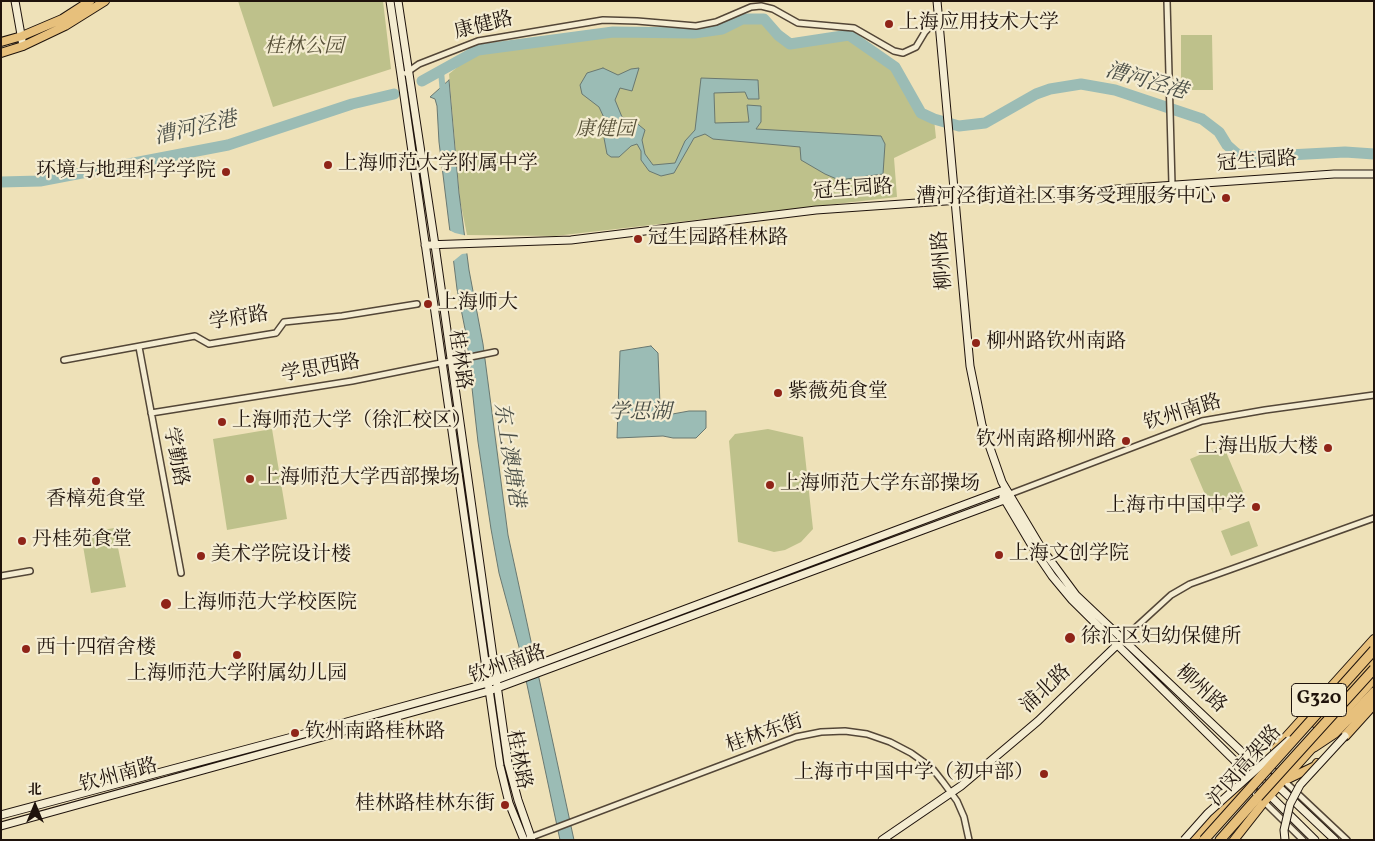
<!DOCTYPE html>
<meta charset="utf-8">
<style>
body{margin:0}
#map{position:relative;width:1375px;height:841px;overflow:hidden;background:#eee1b8;font-family:Vollkorn,"Noto Serif SC",serif}
canvas{display:block}
.frame{position:absolute;inset:0;border:2px solid #1f130c;pointer-events:none}
.north{position:absolute;left:10px;top:781px;width:50px;height:50px;-webkit-text-stroke:4px #f4ecd1;paint-order:stroke;rotate:0deg;font-size:14px;font-weight:700;line-height:20px;text-align:center;color:#1f130c}
.north::after{content:'';display:block;margin:auto;width:18px;height:22px;background:#1f130c;clip-path:polygon(50% 0,100% 100%,50% 72%,0 100%)}
</style>
<div id="map">
<canvas width="1375" height="841"></canvas>
<div class="frame"></div>
<div class="north">北</div>
</div>
<script>
const ctx = document.querySelector('canvas').getContext('2d');
ctx.lineJoin = 'round';
function fillPath(path, color) { ctx.fillStyle = color; ctx.fill(path, 'evenodd'); }
const shape = rows => new Path2D(rows.map(r => 'M' + r).join(''));
function stroke(path, color, width, dash) { ctx.strokeStyle = color; ctx.lineWidth = width; ctx.lineCap = dash ? 'butt' : 'round'; ctx.setLineDash(dash || []); ctx.stroke(path); }
function label(font, color, halo, rows, align = 'center') {
  ctx.font = font + ' Vollkorn,"Noto Serif SC",serif'; ctx.lineWidth = 4.5; ctx.setLineDash([]); ctx.textBaseline = 'middle'; ctx.strokeStyle = halo; ctx.fillStyle = color; for (const [text, x, y, turn = 0] of rows) {
    ctx.save(); ctx.translate(x, y); ctx.rotate((+turn || 0) * Math.PI / 180); ctx.textAlign = isNaN(turn) ? turn : align; if (halo) ctx.strokeText(text, 0, 0); ctx.fillText(text, 0, 0); ctx.restore();
  }
}
fillPath(shape([
 [238,1,383,1,391,69,273,107],
 [742,19,764,19,778,35,790,44,849,35,895,67,921,113,934,119,936,138,894,158,897,197,555,236,467,235,460,200,449,74,478,50,613,32,694,33,722,29],
 [1181,35,1212,35,1213,90,1181,90],
 [272,429,287,519,227,530,213,439],
 [768,429,803,437,813,529,801,542,785,550,774,552,738,542,729,441,735,434],
 [1223,445,1246,499,1213,513,1190,459],
 [1249,521,1258,546,1231,556,1221,531],
 [114,528,126,587,91,593,81,534]
]), '#bec18b');
const water = shape([
 [603,68,618,75,631,69,639,68,632,91,620,88,615,100,622,117,634,121,645,130,642,140,645,154,653,165,675,163,685,141,695,130,701,78,758,80,759,99,748,99,745,92,714,93,715,123,749,122,747,105,761,106,761,122,756,129,881,136,885,144,883,174,839,180,825,174,801,160,800,147,713,139,705,134,694,138,674,173,661,176,649,171,641,160,641,151,637,144,631,146,619,157,611,157,607,154,604,138,606,122,599,107,582,94,580,85,587,73,603,68],
 [449,80,459,193,469,270,483,344,508,535,574,840,560,840,519,647,499,573,491,529,478,442,466,334,457,289,439,142,437,106,435,99,430,97,449,80],
 [651,346,658,353,660,405,667,415,689,411,706,411,706,428,696,438,673,438,663,436,617,438,620,351,651,346]
]);
fillPath(water, '#9bbcb5');
stroke(water, '#697871', 1);
fillPath(shape([
 [446,224,449,230,455,233,468,236,470,253,462,254,451,263]
]), '#eee1b8');
stroke(shape([
 [441,71,443,94]
]), '#9bbcb5', 6);
stroke(shape([
 [422,81,478,50,613,32,694,33,722,29,742,19,764,19,778,35,790,44,849,35,895,67,921,113,934,119,959,126,985,123,1036,94,1050,89,1081,84,1115,90,1202,119,1219,132,1227,145,1237,154,1251,157,1345,152,1374,154],
 [1,182,40,181,228,145,352,104,394,94]
]), '#9bbcb5', 11);
const street = shape([
 [1167,1,1172,185],
 [406,73,419,64,478,41,603,20,637,21,696,26,716,22,751,7,761,6,773,9,798,23,854,28,894,51,903,53,916,47,925,32,938,18],
 [139,347,181,573],
 [64,360,195,336,209,344,276,333,284,322,342,316,417,304],
 [151,413,352,381,495,352],
 [1010,494,1202,421,1265,410,1374,395],
 [1,576,30,571],
 [1123,639,1171,595,1190,584,1374,518],
 [1245,753,1264,762,1347,840],
 [1235,763,1245,783,1303,840],
 [529,838,796,737,821,732,845,731,867,734,890,742,911,753,932,768,943,782,957,801,964,817,969,840]
]);
const secondary = shape([
 [15,1,23,46],
 [390,1,401,75,500,766,509,803,524,840],
 [398,1,435,245,508,763,518,800,532,840],
 [937,1,970,366,982,425,1002,482,1042,549,1076,595,1335,840],
 [425,245,571,240,816,210,1334,174,1374,174],
 [1003,497,1035,551,1052,576,1072,600,1315,840],
 [1,815,296,736,488,683,1001,491,1010,494],
 [1,826,489,691,1004,500,1010,494],
 [882,840,961,786,1038,721,1119,643]
]);
const primary = shape([
 [1,42,22,36,62,19,90,1],
 [1,53,23,46,65,26,105,1],
 [1320,699,1374,639],
 [1315,723,1374,658],
 [1275,749,1311,709],
 [1288,779,1315,766,1317,763],
 [1193,840,1242,786],
 [1234,840,1264,802,1374,679]
]);
const highway = shape([
 [1307,714,1333,692],
 [1345,736,1374,704],
 [1314,747,1335,733,1374,692],
 [1220,840,1258,797]
]);
stroke(street, '#534637', 8);
stroke(secondary, '#1f130c', 9);
stroke(primary, '#1f130c', 10);
stroke(highway, '#1f130c', 11);
stroke(street, '#f4ecd1', 5);
stroke(secondary, '#f4ecd1', 7);
stroke(primary, '#e7c07c', 8);
stroke(highway, '#e7c07c', 9);
const secondaryBridge = shape([
 [1184,840,1208,813,1289,740],
 [1285,840,1284,830,1290,804,1300,785,1345,736]
]);
const highwayBridge = shape([
 [1258,797,1374,669],
 [1204,840,1374,650]
]);
stroke(secondaryBridge, '#1f130c', 9, []);
stroke(highwayBridge, '#1f130c', 11, []);
stroke(secondaryBridge, '#f4ecd1', 7);
stroke(highwayBridge, '#e7c07c', 9);
for (const [x, y, r, color] of [
 [889,24,5,"#8f2418"],
 [328,165,5,"#8f2418"],
 [226,172,5,"#8f2418"],
 [1226,198,5,"#8f2418"],
 [638,239,5,"#8f2418"],
 [428,304,5,"#8f2418"],
 [976,343,5,"#8f2418"],
 [778,393,5,"#8f2418"],
 [222,422,5,"#8f2418"],
 [1126,441,5,"#8f2418"],
 [1328,448,5,"#8f2418"],
 [250,479,5,"#8f2418"],
 [96,481,5,"#8f2418"],
 [770,485,5,"#8f2418"],
 [1256,507,5,"#8f2418"],
 [22,541,5,"#8f2418"],
 [999,555,5,"#8f2418"],
 [201,556,5,"#8f2418"],
 [166,604,6,"#8f2418"],
 [1070,638,6,"#8f2418"],
 [26,649,5,"#8f2418"],
 [237,655,5,"#8f2418"],
 [295,733,5,"#8f2418"],
 [1044,774,5,"#8f2418"],
 [505,805,5,"#8f2418"]
]) { const dot = new Path2D(); dot.arc(x, y, r, 0, 2 * Math.PI); ctx.fillStyle = color; ctx.fill(dot); stroke(dot, '#f4ecd1', 2); }
for (const [x, y, w] of [
 [1319,700,55]
]) { const box = new Path2D(); box.roundRect(x - w / 2, y - 16.5, w, 33, 4); ctx.fillStyle = '#f4ecd1'; ctx.fill(box); stroke(box, '#1f130c', 1); }
label('bold 19px', '#1f130c', null, [
 ["G320",1319,700]
]);
label('20px', '#1f130c', '#f4ecd1', [
 ["上海应用技术大学",899,24],
 ["上海师范大学附属中学",338,165],
 ["环境与地理科学学院",216,172,"right"],
 ["漕河泾街道社区事务受理服务中心",1216,198,"right"],
 ["冠生园路桂林路",648,239],
 ["上海师大",438,304],
 ["柳州路钦州南路",986,343],
 ["紫薇苑食堂",788,393],
 ["上海师范大学（徐汇校区）",232,422],
 ["钦州南路柳州路",1116,441,"right"],
 ["上海出版大楼",1318,448,"right"],
 ["上海师范大学西部操场",260,479],
 ["上海师范大学东部操场",780,485],
 ["香樟苑食堂",96,501,"center"],
 ["上海市中国中学",1246,507,"right"],
 ["丹桂苑食堂",32,541],
 ["上海文创学院",1009,555],
 ["美术学院设计楼",211,556],
 ["上海师范大学校医院",177,604],
 ["徐汇区妇幼保健所",1081,638],
 ["西十四宿舍楼",36,649],
 ["上海师范大学附属幼儿园",237,675,"center"],
 ["钦州南路桂林路",305,733],
 ["上海市中国中学（初中部）",1034,774,"right"],
 ["桂林路桂林东街",495,805,"right"]
], 'left');
label('20px', '#1f130c', '#f4ecd1', [
 ["康健路",484,27,-14],
 ["冠生园路",1257,163,-4],
 ["冠生园路",853,191,-4],
 ["柳州路",944,260,-95],
 ["学府路",239,320,-9],
 ["桂林路",458,360,82],
 ["学思西路",321,370,-10],
 ["钦州南路",1183,414,-17],
 ["学勤路",174,457,79],
 ["钦州南路",508,666,-19],
 ["浦北路",1047,690,-43],
 ["柳州路",1200,690,42],
 ["桂林东街",765,735,-19],
 ["桂林路",517,760,79],
 ["沪闵高架路",1246,767,-49],
 ["钦州南路",119,777,-15]
]);
label('italic 20px', '#575038', '#f4ecd1', [
 ["桂林公园",304,48],
 ["康健园",605,131]
]);
label('italic 21px', '#4a4e47', '#f4ecd1', [
 ["漕河泾港",1146,83,16],
 ["漕河泾港",196,130,-13],
 ["学思湖",640,414],
 ["东上澳塘港",507,455,81]
]);
</script>
